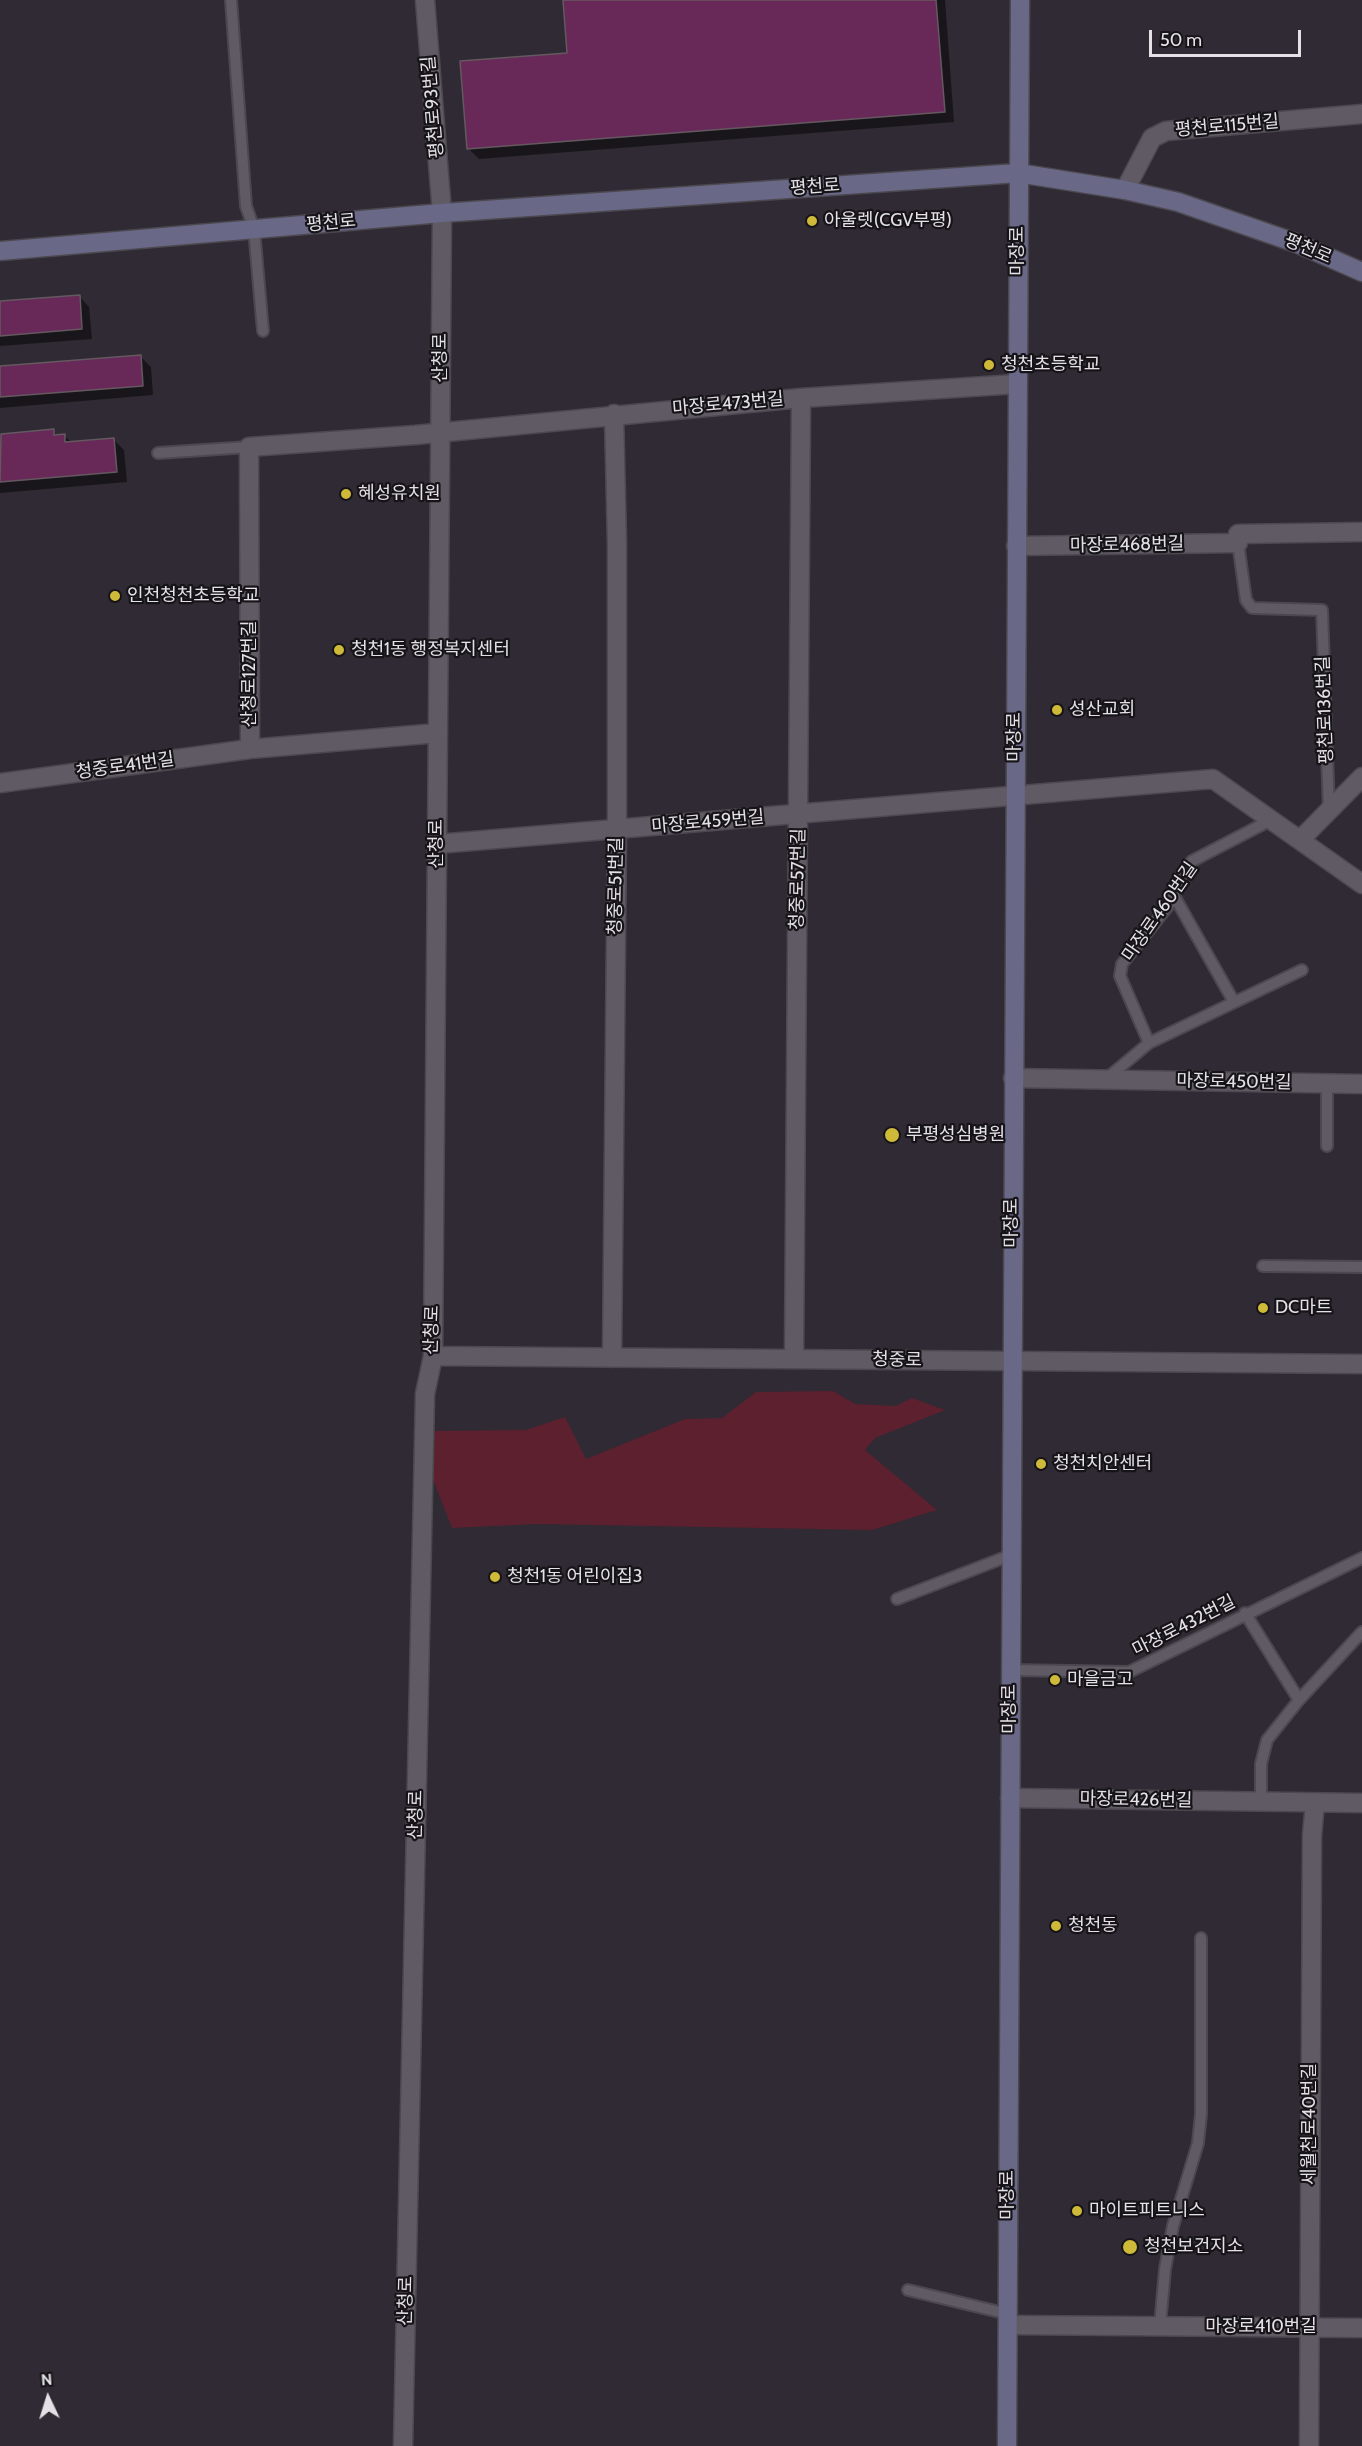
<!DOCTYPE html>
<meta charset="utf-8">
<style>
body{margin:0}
#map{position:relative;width:1362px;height:2446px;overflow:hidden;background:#2f2a33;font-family:Cabin,sans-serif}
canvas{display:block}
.north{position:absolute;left:18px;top:2368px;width:60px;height:60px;-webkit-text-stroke:4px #161418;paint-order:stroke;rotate:356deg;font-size:16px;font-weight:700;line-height:24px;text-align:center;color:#e3e0e6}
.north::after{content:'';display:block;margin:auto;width:21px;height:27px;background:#e3e0e6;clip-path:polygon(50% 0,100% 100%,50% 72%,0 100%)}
.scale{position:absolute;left:1149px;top:30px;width:152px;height:27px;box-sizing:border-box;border:3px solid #e3e0e6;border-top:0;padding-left:8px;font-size:18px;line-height:21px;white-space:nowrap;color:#e3e0e6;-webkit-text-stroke:4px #161418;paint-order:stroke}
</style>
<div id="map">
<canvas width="1362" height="2446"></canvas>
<div class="north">N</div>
<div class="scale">50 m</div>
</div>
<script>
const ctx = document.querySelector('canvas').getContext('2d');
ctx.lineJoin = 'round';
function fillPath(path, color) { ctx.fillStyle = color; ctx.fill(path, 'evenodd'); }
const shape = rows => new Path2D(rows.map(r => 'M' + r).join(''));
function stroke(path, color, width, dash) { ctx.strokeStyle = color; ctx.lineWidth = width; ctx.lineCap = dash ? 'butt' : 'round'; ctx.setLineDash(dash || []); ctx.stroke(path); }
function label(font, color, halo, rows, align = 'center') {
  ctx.font = font + ' Cabin,"Noto Sans KR",sans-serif'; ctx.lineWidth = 4.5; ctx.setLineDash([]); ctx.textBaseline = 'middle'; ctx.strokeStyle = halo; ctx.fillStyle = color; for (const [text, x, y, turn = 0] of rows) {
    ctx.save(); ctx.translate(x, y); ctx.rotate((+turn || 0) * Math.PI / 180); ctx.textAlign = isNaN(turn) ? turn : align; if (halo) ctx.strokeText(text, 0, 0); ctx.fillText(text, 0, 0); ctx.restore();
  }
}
fillPath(shape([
 [833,1391,855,1404,896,1406,912,1398,945,1410,875,1438,865,1450,937,1510,872,1530,537,1524,452,1528,428,1467,431,1431,526,1430,565,1417,586,1459,685,1419,722,1418,756,1392]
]), '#5c202e');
fillPath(shape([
 [564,0,945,0,954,122,479,159,468,148,568,54],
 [79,296,89,307,92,339,0,346,0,303],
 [141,357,151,367,153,395,0,408,0,368],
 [53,431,58,436,64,435,72,443,114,440,124,450,127,482,0,493,0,449]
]), '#0007');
const building = shape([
 [563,0,936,0,945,112,467,149,460,61,567,53,563,0],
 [80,295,82,329,0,336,0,301,80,295],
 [141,355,143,386,0,397,0,366,141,355],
 [54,429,54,435,65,434,65,442,114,438,117,472,0,482,1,434,54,429]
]);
fillPath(building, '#682858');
stroke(building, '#645960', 1.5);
const service = shape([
 [231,0,246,206,254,229,263,331],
 [158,453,249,447],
 [1238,543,1246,600,1252,608,1322,610,1329,811],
 [1173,894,1234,1002],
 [1149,1043,1120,976,1122,964,1169,905,1181,875,1192,861,1271,820],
 [1106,1079,1149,1043,1302,970],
 [1327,1146,1327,1083],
 [1263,1266,1362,1267],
 [897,1599,1011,1555],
 [1245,1613,1299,1700],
 [1010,1670,1129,1672,1362,1558],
 [1261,1802,1261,1764,1267,1740,1299,1700,1362,1632],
 [908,2290,1008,2314],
 [1160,2326,1165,2269,1173,2226,1198,2143,1201,2114,1201,1938]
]);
const minor = shape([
 [1125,190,1152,138,1166,131,1362,114],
 [1016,546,1238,543,1238,534,1362,532],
 [250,749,249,447,415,435,801,398,1017,384],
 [0,783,250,749,438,733],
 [1300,840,1362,777],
 [437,844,1213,779,1362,884],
 [1013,1078,1362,1084],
 [433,1356,1362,1364],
 [612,1358,617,829,617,545,614,414],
 [794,1359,801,398],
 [1010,1798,1362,1803],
 [1008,2325,1362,2328],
 [403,2446,425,1394,433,1356,442,213,425,0],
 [1309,2446,1312,1835,1315,1803]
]);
const secondary = shape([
 [0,251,442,213,1018,173,1125,190,1178,202,1296,243,1362,272],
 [1007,2446,1020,0]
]);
stroke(service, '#4c4850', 14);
stroke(minor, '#4c4850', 21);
stroke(secondary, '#4c4850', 21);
stroke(service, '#5f5a64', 10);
stroke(minor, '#5f5a64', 18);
stroke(secondary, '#696887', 18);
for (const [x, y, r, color] of [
 [812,221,6,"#ceb938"],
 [989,365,6,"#ceb938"],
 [346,494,6,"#ceb938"],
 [115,596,6,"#ceb938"],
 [339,650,6,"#ceb938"],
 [1057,710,6,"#ceb938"],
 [892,1135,8,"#ceb938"],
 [1263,1308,6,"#ceb938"],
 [1041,1464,6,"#ceb938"],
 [495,1577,6,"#ceb938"],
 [1055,1680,6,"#ceb938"],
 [1056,1926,6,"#ceb938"],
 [1077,2211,6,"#ceb938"],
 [1130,2247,8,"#ceb938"]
]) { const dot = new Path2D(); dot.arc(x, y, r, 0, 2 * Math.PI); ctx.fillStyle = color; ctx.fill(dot); stroke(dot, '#161418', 2); }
label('18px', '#e3e0e6', '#161418', [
 ["평천로93번길",433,107,-95],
 ["평천로115번길",1227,126,-5],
 ["평천로",815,187,-4],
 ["평천로",331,223,-5],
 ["평천로",1308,249,23],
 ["마장로",1018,251,-90],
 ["산청로",441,358,-90],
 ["마장로473번길",728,404,-5],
 ["마장로468번길",1127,545,-1],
 ["산청로127번길",250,674,-90],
 ["평천로136번길",1325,710,-92],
 ["마장로",1015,737,-90],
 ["청중로41번길",125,766,-8],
 ["마장로459번길",708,822,-5],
 ["산청로",437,844,-90],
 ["청중로57번길",798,879,-89],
 ["청중로51번길",616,886,-89],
 ["마장로460번길",1160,912,-55],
 ["마장로450번길",1234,1082,1],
 ["마장로",1012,1223,-90],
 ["산청로",432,1330,-88],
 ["청중로",897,1360,1],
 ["마장로432번길",1184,1626,-27],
 ["마장로",1010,1709,-90],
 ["마장로426번길",1136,1800,1],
 ["산청로",416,1815,-89],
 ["세월천로40번길",1310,2124,-90],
 ["마장로",1008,2195,-90],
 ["산청로",406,2301,-89],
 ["마장로410번길",1261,2327]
]);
label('18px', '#e3e0e6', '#161418', [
 ["아울렛(CGV부평)",824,221],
 ["청천초등학교",1001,365],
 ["혜성유치원",358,494],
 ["인천청천초등학교",127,596],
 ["청천1동 행정복지센터",351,650],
 ["성산교회",1069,710],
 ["부평성심병원",906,1135],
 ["DC마트",1275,1308],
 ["청천치안센터",1053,1464],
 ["청천1동 어린이집3",507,1577],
 ["마을금고",1067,1680],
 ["청천동",1068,1926],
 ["마이트피트니스",1089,2211],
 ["청천보건지소",1144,2247]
], 'left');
</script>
